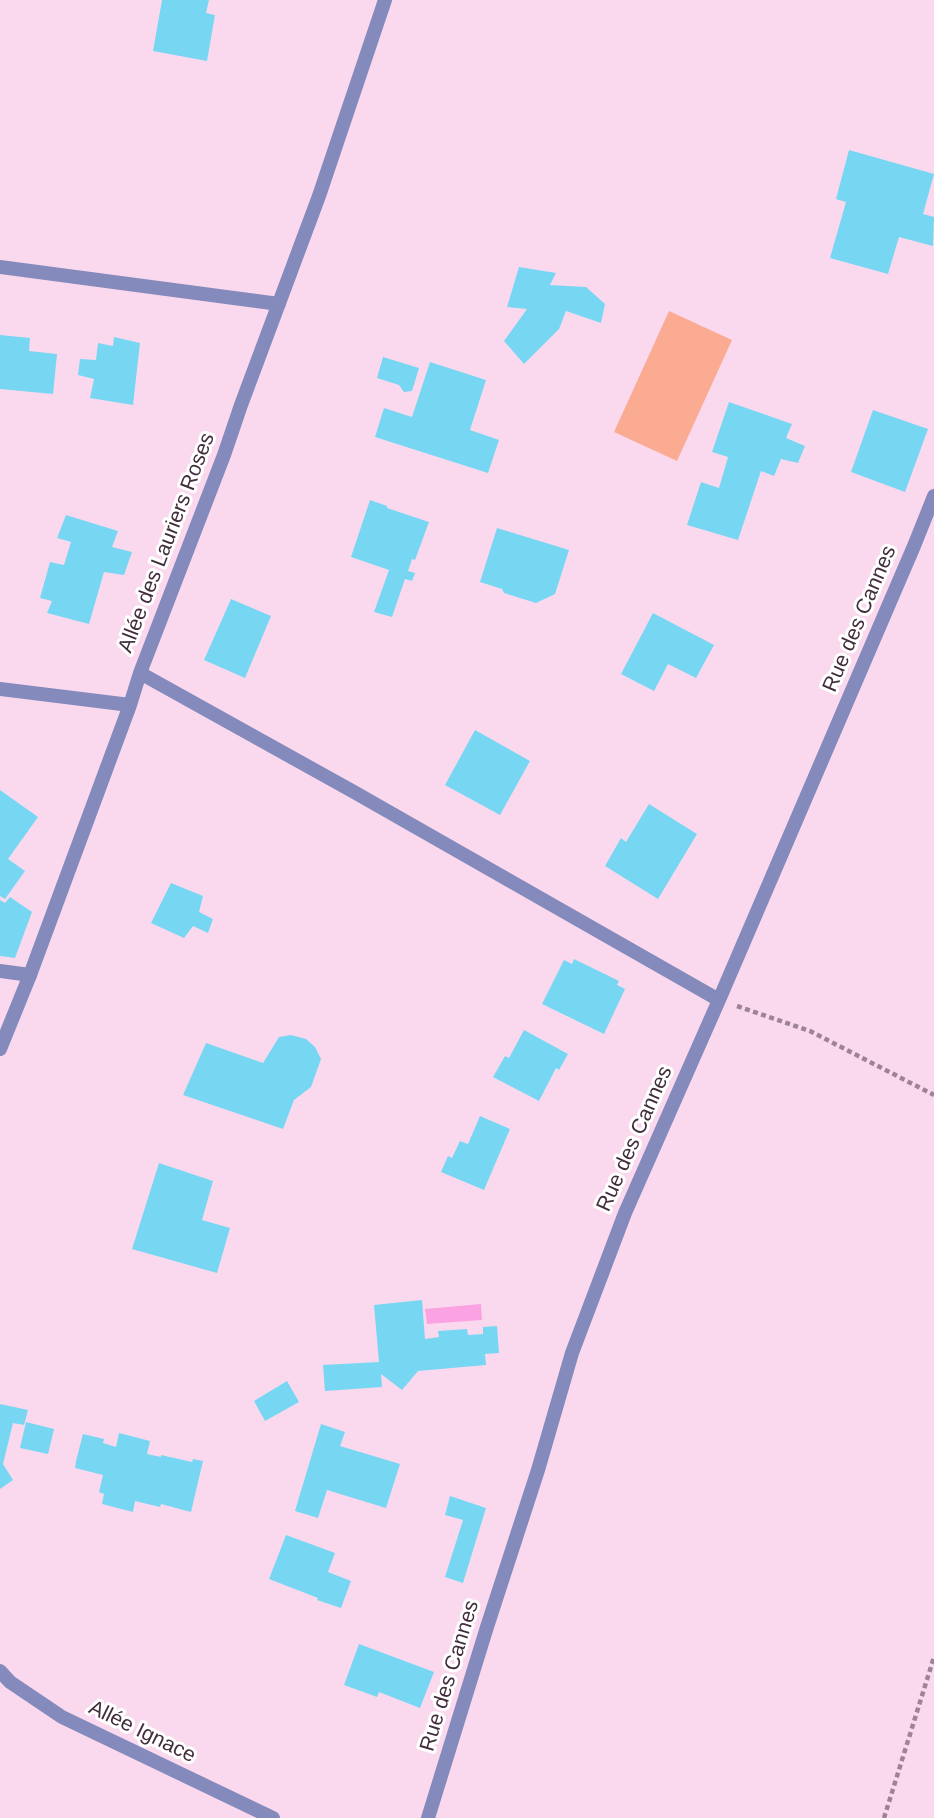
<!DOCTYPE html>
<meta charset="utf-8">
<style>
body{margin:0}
canvas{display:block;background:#fad9ef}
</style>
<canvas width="934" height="1818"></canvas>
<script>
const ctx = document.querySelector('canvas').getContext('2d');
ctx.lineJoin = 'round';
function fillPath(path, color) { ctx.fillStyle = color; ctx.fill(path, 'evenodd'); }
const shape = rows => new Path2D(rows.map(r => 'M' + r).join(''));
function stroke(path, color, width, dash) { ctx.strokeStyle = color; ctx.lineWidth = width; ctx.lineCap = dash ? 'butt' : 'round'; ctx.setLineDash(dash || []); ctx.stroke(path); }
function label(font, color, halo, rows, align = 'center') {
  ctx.font = font + ' Helvetica,sans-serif'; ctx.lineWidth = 6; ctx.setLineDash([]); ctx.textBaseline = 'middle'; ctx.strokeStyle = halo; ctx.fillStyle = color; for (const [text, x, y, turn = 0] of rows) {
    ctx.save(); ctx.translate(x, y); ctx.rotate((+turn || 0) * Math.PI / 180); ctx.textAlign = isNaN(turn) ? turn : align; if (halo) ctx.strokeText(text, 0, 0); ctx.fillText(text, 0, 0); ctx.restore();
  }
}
fillPath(shape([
 [669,311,732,340,677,461,614,432]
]), '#faab92');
fillPath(shape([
 [481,1304,482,1320,427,1324,425,1309]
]), '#fba2e2');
fillPath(shape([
 [162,0,209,0,206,13,215,15,207,61,153,51],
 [849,150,934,174,923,214,934,217,933,246,899,237,888,274,830,258,846,202,836,199],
 [519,267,556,273,550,285,586,287,605,304,601,323,566,311,559,329,524,364,504,341,527,309,507,307],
 [0,335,30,338,29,351,57,354,53,394,0,389],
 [114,337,140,343,133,405,90,398,94,379,78,375,80,359,96,360,98,343,113,346],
 [383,357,419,368,412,391,404,392,399,385,377,378],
 [430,362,486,380,470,430,499,440,488,473,375,437,384,408,412,417],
 [729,402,792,424,786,438,805,446,798,463,781,459,774,476,761,471,738,540,687,525,701,482,719,488,728,457,712,452],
 [873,410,928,429,905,492,851,472],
 [370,500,387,506,387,508,429,522,415,560,412,559,408,571,415,573,412,581,405,579,392,617,374,612,389,570,351,557],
 [66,515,118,531,112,547,132,552,124,575,104,572,89,624,47,613,52,601,40,598,50,562,64,565,71,542,57,538],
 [497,528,569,550,555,594,536,603,504,593,502,589,480,582],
 [231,599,271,616,245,678,204,660],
 [653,613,714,645,696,678,668,664,654,691,621,674],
 [475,730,530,761,500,815,445,785],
 [0,790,38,817,8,859,25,871,5,899,0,896],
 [649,804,697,834,658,899,605,866,621,838,626,842],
 [171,883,203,896,199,912,213,919,208,933,193,926,184,938,151,923],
 [10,897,32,912,15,958,0,956,0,900,5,903],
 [574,959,619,981,617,985,625,989,604,1034,542,1004,564,960,572,964],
 [524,1030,568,1054,559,1070,556,1068,539,1101,493,1077,505,1056,509,1058],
 [291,1035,306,1039,315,1047,321,1059,311,1087,294,1100,283,1129,183,1095,206,1043,263,1063,279,1037],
 [480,1116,510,1129,484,1190,441,1172,448,1156,452,1158,460,1141,468,1144],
 [159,1163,213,1181,202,1220,230,1228,217,1273,132,1249],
 [422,1300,425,1339,439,1337,438,1331,467,1329,468,1335,483,1334,483,1327,497,1326,499,1353,485,1354,486,1365,418,1371,402,1390,381,1374,382,1387,325,1391,323,1365,379,1362,374,1305],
 [287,1381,299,1402,265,1421,254,1401],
 [0,1404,28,1410,24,1425,13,1423,3,1464,13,1480,0,1489],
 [26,1422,54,1429,48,1454,20,1448],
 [321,1424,345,1432,340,1446,400,1464,386,1508,327,1490,318,1518,295,1511],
 [119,1433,150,1441,147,1454,161,1457,161,1455,192,1462,193,1459,203,1461,191,1512,161,1504,160,1507,135,1501,133,1512,102,1504,104,1494,99,1492,103,1475,75,1468,76,1461,83,1434,104,1439,103,1443,116,1447],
 [450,1496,486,1508,463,1583,445,1577,463,1520,445,1515],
 [286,1535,335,1553,328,1572,351,1581,341,1608,317,1600,318,1598,269,1579],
 [359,1644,434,1672,420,1708,379,1692,377,1697,344,1685]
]), '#77d7f2');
stroke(shape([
 [737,1006,810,1031,934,1095],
 [884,1818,934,1657]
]), '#9e8396', 4.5, [5, 3.5]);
stroke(shape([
 [0,971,30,975]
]), '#848abb', 14);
stroke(shape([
 [0,267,279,304],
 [140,673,354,792,719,1000],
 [0,689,130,705],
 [0,1049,30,975,130,705,140,673,224,455,241,405,319,196,385,0],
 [0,1671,10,1682,62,1717,273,1818],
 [428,1818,487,1627,538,1470,572,1353,625,1213,719,1000,914,546,934,496]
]), '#848abb', 14);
label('21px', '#422d3c', '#fff', [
 ["Allée des Lauriers Roses",167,543,-69],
 ["Rue des Cannes",860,619,-67],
 ["Rue des Cannes",635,1139,-66],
 ["Rue des Cannes",450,1676,-73],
 ["Allée Ignace",142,1732,26]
]);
</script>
